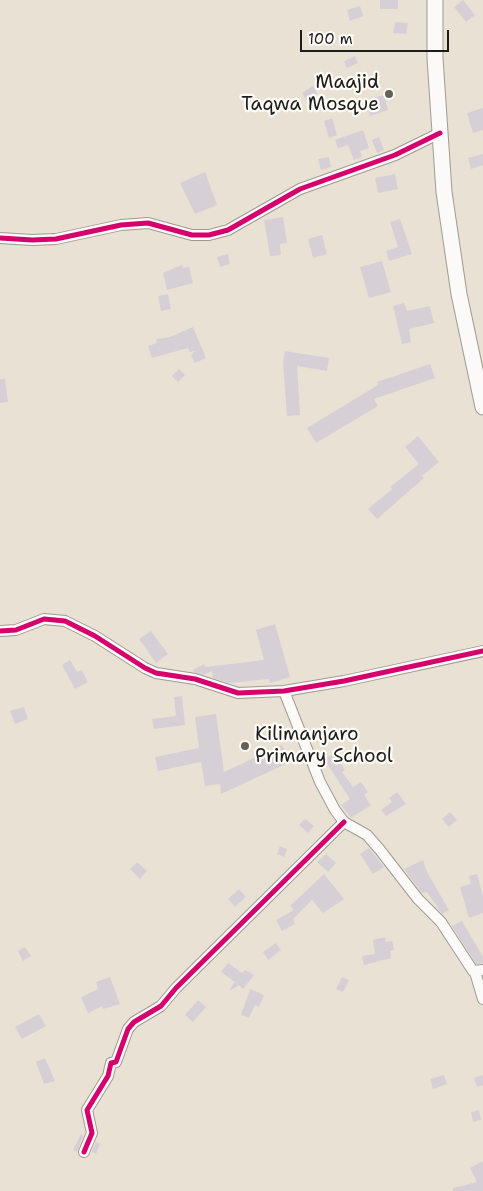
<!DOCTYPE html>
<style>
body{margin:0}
#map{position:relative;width:483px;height:1191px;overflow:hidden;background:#e9e1d3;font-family:"Shantell Sans",sans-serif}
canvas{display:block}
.scale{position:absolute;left:300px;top:30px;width:149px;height:22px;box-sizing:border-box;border:2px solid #1c1c1c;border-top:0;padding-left:6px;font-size:15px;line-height:18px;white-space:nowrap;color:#1c1c1c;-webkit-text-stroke:4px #fdfcf7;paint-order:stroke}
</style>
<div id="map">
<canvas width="483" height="1191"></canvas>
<div class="scale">100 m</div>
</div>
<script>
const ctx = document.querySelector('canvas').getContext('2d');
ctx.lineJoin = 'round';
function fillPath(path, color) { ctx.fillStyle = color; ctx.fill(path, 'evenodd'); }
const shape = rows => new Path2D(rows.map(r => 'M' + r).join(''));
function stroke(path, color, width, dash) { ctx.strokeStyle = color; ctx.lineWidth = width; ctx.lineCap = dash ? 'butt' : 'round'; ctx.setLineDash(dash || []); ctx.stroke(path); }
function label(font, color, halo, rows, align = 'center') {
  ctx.font = font + ' "Shantell Sans",sans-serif'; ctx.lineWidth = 4.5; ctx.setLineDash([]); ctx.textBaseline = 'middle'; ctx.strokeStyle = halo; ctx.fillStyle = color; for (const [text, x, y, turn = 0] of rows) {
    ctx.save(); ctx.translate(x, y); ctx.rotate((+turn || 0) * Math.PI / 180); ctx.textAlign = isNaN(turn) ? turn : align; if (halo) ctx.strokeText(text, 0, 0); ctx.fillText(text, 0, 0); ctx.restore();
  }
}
fillPath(shape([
 [380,0,398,0,398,9,380,9],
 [463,0,475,15,466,22,454,7],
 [360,6,363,16,350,21,347,10],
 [395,22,408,23,406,34,393,33],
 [355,56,358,63,347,68,344,61],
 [313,86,317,94,306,100,302,93],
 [384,95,388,110,370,116,366,100],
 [483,108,483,130,473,133,467,113],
 [332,118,337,135,329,138,324,121],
 [363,130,369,148,360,151,362,157,354,160,348,145,338,148,335,140],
 [379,137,384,150,377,153,372,140],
 [483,154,483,165,471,169,468,158],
 [329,157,331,167,321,170,318,159],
 [205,172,217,205,195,214,180,183],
 [395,174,398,189,378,193,375,178],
 [283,217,287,243,280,244,281,255,270,256,264,220],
 [400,219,412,254,389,261,386,251,398,247,390,222],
 [322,235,327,254,313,258,308,239],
 [228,254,230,264,220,267,217,257],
 [382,261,391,292,369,298,360,267],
 [182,265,183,268,189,267,193,283,167,290,163,273],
 [168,294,171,309,161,311,158,296],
 [404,303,407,311,430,306,434,323,409,329,411,342,402,344,393,306],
 [193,327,206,358,195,363,191,355,195,351,190,352,188,348,152,358,148,346,157,343,156,339,170,337],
 [285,351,329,358,327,371,297,366,300,415,287,416,283,363],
 [430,364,435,378,374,399,378,406,316,443,307,428,378,385,377,382],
 [179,369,185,375,178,382,172,376],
 [0,379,5,379,8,402,0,403],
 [418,436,439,462,422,476,424,478,377,519,368,509,392,489,390,487,419,464,405,447],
 [275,624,290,677,270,683,269,679,229,683,213,678,212,671,204,675,194,672,193,670,204,664,205,667,264,660,256,630],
 [151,631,168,654,156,663,139,639],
 [70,660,77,672,82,670,88,682,75,689,62,665],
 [182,696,185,725,154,729,152,719,176,716,174,697],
 [24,707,28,719,15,724,10,711],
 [216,714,224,772,282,745,290,762,221,794,220,784,205,786,201,762,158,771,155,757,199,748,195,717],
 [333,754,335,758,337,757,345,770,342,772,353,787,361,782,368,792,364,795,371,805,351,818,341,805,350,799,324,759],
 [397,792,406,804,386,816,381,810,392,802,389,798],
 [450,812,457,820,449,827,442,819],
 [305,819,314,826,308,833,299,825],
 [280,846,287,849,284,857,277,854],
 [369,848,384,867,373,874,360,854],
 [326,854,336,863,328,872,317,862],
 [423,860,427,872,449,910,442,914,427,892,422,893,404,869],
 [137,862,147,871,140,879,130,869],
 [324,874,344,899,323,913,312,900,293,919,295,924,282,931,276,920,294,910,290,906],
 [477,874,483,896,483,913,469,918,460,887,471,884,469,876],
 [239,889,246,897,235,907,228,899],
 [462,921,483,957,483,963,476,964,452,926],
 [385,937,386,942,392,941,394,950,390,951,391,958,364,965,362,956,375,954,373,940],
 [276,943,281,950,268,960,263,952],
 [25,947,31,956,23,961,18,951],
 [228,963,242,973,245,970,254,975,243,989,239,985,231,990,230,989,235,982,221,972],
 [110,977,120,1004,103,1009,102,1006,88,1013,81,997,98,989,96,982],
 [342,977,349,980,343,992,336,989],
 [250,989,264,995,259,1007,255,1005,249,1018,241,1015],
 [198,1000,206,1007,193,1022,185,1015],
 [39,1014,46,1026,22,1039,15,1027],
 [45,1058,55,1081,44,1084,36,1062],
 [444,1075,447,1084,433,1089,430,1079],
 [483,1075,483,1085,477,1087,474,1078],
 [479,1110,481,1120,473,1122,471,1112],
 [81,1134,83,1136,77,1152,73,1150],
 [96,1142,100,1144,96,1154,92,1152],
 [483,1161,483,1191,453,1191,453,1188,477,1182,470,1168]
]), '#d6d0d6');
const minor = shape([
 [0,238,32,240,56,239,121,225,148,223,192,235,209,235,228,230,300,189,395,155,440,133],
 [0,631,16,630,44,619,65,621,95,636,145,668,156,673,195,679,238,693,284,691,344,681,483,651],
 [284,691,320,782,335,810,344,822,367,835,380,850,418,899,441,922,473,971,483,970],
 [475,972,483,999],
 [84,1152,92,1133,87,1110,108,1076,111,1063,116,1062,128,1029,134,1022,161,1006,176,988,344,822]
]);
const primary = shape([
 [435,0,435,58,444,192,459,294,483,407]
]);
stroke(minor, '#9f9b93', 12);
stroke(primary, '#9f9b93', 17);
stroke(minor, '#fcfaf8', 10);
stroke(primary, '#fcfaf8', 15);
stroke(shape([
 [0,238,32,240,56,239,121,225,148,223,192,235,209,235,228,230,300,189,395,155,440,133],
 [0,631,16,630,44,619,65,621,95,636,145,668,156,673,195,679,238,693,284,691,344,681,483,651],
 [84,1152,92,1133,87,1110,108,1076,111,1063,116,1062,128,1029,134,1022,161,1006,176,988,344,822]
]), '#d6006c', 5);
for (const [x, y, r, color] of [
 [389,94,5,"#64615c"],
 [245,746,5,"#64615c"]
]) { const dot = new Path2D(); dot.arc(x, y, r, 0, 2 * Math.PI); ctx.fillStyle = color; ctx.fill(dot); stroke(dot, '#fdfcf7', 2); }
label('19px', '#1c1c1c', '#fdfcf7', [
 ["Maajid",379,83],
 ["Taqwa Mosque",379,105],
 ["Kilimanjaro",255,735,"left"],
 ["Primary School",255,757,"left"]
], 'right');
</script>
